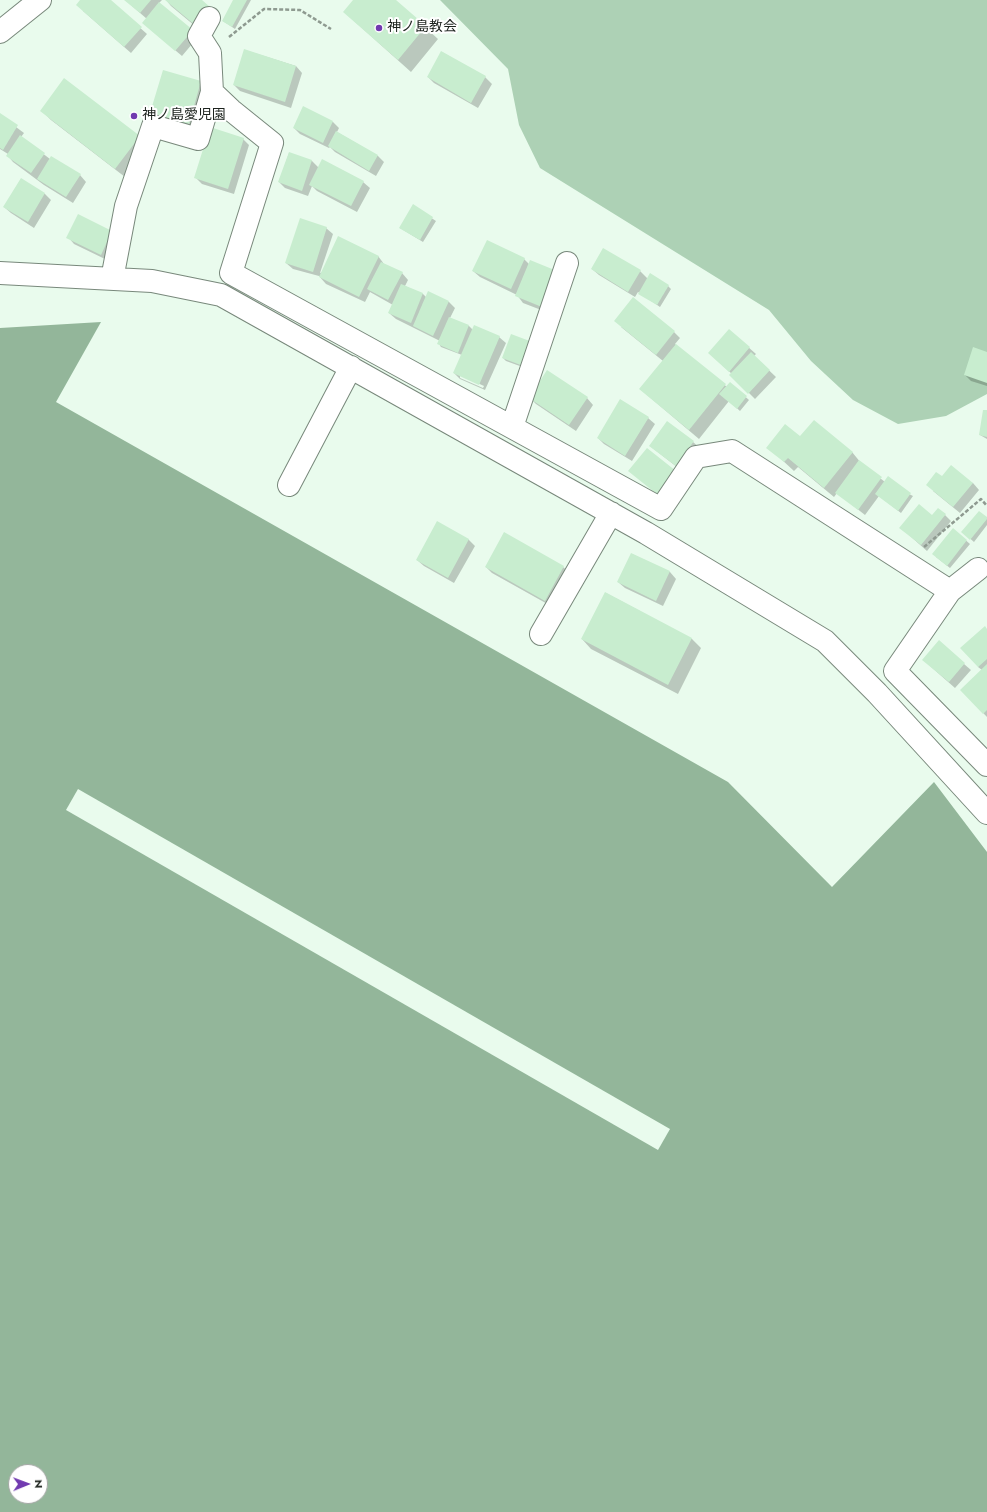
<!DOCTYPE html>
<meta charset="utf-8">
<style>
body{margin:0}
#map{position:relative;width:987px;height:1512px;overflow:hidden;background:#e9fbed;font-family:Jost,sans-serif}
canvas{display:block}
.north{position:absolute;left:8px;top:1464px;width:40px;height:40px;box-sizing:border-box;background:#fff;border:1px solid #a4a7a5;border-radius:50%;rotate:89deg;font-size:11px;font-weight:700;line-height:16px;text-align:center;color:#1c221d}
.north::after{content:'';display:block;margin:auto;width:14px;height:18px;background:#713ab0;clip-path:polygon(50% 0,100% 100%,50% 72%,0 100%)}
</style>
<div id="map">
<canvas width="987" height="1512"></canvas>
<div class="north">N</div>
</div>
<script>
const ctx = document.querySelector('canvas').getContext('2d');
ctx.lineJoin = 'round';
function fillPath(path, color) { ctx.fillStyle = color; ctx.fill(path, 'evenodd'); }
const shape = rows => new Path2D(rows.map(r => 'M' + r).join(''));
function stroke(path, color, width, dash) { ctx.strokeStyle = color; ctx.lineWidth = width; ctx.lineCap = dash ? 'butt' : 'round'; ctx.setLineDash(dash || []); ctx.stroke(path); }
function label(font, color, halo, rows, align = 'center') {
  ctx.font = font + ' Jost,"Noto Sans JP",sans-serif'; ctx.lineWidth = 4; ctx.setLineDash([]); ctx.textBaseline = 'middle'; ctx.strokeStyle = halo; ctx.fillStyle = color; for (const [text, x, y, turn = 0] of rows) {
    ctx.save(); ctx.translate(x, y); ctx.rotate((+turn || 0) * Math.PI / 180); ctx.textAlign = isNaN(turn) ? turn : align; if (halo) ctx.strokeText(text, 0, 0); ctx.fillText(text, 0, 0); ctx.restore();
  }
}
fillPath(shape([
 [440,0,987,0,987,394,946,416,898,424,853,400,811,361,769,310,540,168,519,125,508,69]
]), '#add1b5');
fillPath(shape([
 [101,322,56,402,728,782,832,887,934,782,987,852,987,1512,0,1512,0,328],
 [16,1472,40,1472,40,1496,16,1496]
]), '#93b69a');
fillPath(shape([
 [78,789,670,1129,658,1150,66,810]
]), '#e9fbed');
fillPath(shape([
 [81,0,109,0,147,34,131,53,83,11],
 [125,0,162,0,159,3,198,37,182,56,150,29,147,19],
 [166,0,201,0,201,31,171,6],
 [234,0,251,0,235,29,223,21],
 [354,0,395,0,438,39,411,72,344,12],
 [245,50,296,66,302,73,291,108,240,91,234,85],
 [442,52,485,77,492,84,478,108,434,83,428,77],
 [201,82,207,88,195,130,158,119,151,113],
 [41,110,139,137,125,177,51,120],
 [0,115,24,133,21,137,50,159,80,175,86,182,73,203,44,185,13,162,7,155,8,154,0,149],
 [333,122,339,128,337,132,378,156,384,162,376,176,335,152,330,147,329,148,300,134,294,128],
 [243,139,249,145,234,194,202,184,195,177],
 [289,153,312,161,319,168,363,182,370,188,357,212,317,191,312,186,308,196,285,188,279,182],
 [21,179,45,194,51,200,34,228,11,213,4,207],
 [413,206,436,221,423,242,400,228],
 [326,228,333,234,320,273,378,256,384,264,402,273,408,280,405,286,423,294,427,298,449,302,455,308,450,318,469,326,473,330,499,337,506,343,485,390,460,379,454,373,462,355,441,347,439,344,440,341,396,319,389,313,393,305,370,292,365,302,326,284,319,276,293,269,286,263],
 [460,375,484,386,483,388,460,378],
 [112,232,107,260,74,244,68,237],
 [604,250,640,271,648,279,668,286,671,289,660,307,638,292,635,297,599,275,592,269],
 [524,259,529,264,549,313,523,303,517,295,480,277,473,271],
 [621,327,674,332,680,338,675,344,727,387,730,383,749,400,740,411,729,401,699,439,640,389,663,361],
 [729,330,756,354,754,356,776,377,755,399,731,375,732,374,709,353],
 [512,335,528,369,506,361,503,358],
 [987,353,987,386,971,381,965,375],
 [530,398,587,398,593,405,576,431,536,404],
 [620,401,648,418,655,424,632,461,604,444,598,438],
 [987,411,987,439,980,435],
 [800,438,852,452,861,463,885,482,913,496,901,513,879,496,865,515,837,493,834,497,798,467,794,471,768,447],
 [693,442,700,448,682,471,650,446],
 [943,477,973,483,979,490,960,513,933,491],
 [945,515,951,521,927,551,901,528,932,517],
 [987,518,987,525,974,542,966,535],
 [954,530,970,544,950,568,936,557],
 [468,539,475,546,454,583,424,566,417,560],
 [632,554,670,572,676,579,663,606,625,588,618,582],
 [486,567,563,567,570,573,551,606,492,573],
 [606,593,692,639,701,648,678,694,591,649,582,639],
 [987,630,987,717,961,690,982,670,978,667],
 [964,664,971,670,955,688,930,666]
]), '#0003');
fillPath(shape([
 [80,0,111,0,142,27,124,47,76,5],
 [124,0,151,0,140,13],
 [165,0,202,0,210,7,195,25],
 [233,0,247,0,232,27,222,21],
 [353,0,396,0,426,26,398,60,343,12],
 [159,2,193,30,175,51,142,23],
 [244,49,296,66,285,102,233,85],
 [441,51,486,76,471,103,427,77],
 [163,70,201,81,189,124,150,113],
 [64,78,140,136,115,169,40,111],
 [303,106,333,121,323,143,293,128],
 [0,113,18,125,3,150,0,148],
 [210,127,244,138,228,189,194,178],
 [336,131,378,155,369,171,328,146],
 [20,135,45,153,31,173,6,156],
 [289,152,312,160,302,191,278,182],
 [51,156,81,174,66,197,37,179],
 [322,159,364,181,351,206,309,185],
 [21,178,45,193,28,222,3,207],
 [413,204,433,217,420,240,399,228],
 [78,214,112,231,101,255,66,238],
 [300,218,327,227,313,272,285,263],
 [338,236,379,256,359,297,319,277],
 [487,240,525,258,511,289,472,271],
 [603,248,641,270,628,292,591,269],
 [530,260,557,271,542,307,515,296],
 [381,262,403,272,388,300,367,289],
 [650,273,669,285,657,305,638,294],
 [401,284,423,293,411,323,388,313],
 [428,291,449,301,433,336,413,326],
 [633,297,675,331,656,355,614,321],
 [449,317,469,325,458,353,437,344],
 [474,325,500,336,479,385,453,373],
 [729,329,750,347,729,372,708,353],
 [511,334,535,343,526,367,502,358],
 [676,344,726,384,689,430,639,389],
 [973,347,987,352,987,383,964,375],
 [751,352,770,370,748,394,729,375],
 [547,370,588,397,569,425,529,398],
 [730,382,747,396,737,409,719,394],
 [620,399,649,417,625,456,597,438],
 [983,410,987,410,987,437,979,435],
 [814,420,853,452,824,488,788,458,784,462,766,448,785,424,800,436],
 [667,421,694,441,676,466,649,446],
 [647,448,676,471,658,495,628,471],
 [859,460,882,477,858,510,835,493],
 [951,465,973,483,953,507,926,485,936,472,942,476],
 [888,476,911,493,898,511,875,494],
 [919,504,932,515,938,508,946,514,921,545,899,528],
 [979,511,987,517,987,519,970,540,961,532],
 [437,521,469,539,448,578,416,560],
 [953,528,967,540,947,566,932,554],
 [504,532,564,566,545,601,485,567],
 [631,553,670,571,656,601,617,582],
 [605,592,692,638,668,685,581,639],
 [985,626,987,629,987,659,978,667,960,648],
 [939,640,965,663,949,682,922,660],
 [987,664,987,710,983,714,960,690]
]), '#c8edcf');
const minor = shape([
 [209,18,199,36,210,53,212,92,231,110,272,143,231,273,661,509,696,457,732,451,950,591,895,671,987,765],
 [0,32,40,0],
 [0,273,152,281,221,295,646,533,825,641,877,693,987,813],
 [112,279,126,206,153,126,198,139,212,92],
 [512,427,567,263],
 [289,485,351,367],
 [950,591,978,569],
 [541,634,611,513]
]);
stroke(minor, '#78887b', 24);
stroke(shape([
 [229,37,264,9,300,10,331,29],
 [924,547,981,499,987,506]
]), '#8e9a90', 2.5, [4, 2]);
stroke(minor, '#fff', 22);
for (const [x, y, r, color] of [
 [379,28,4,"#713ab0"],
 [134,116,4,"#713ab0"]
]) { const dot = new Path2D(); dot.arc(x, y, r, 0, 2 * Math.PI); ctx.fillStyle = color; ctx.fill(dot); stroke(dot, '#fff', 1.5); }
label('14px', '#1c221d', '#fff', [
 ["神ノ島教会",387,28],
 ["神ノ島愛児園",142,116]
], 'left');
</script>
